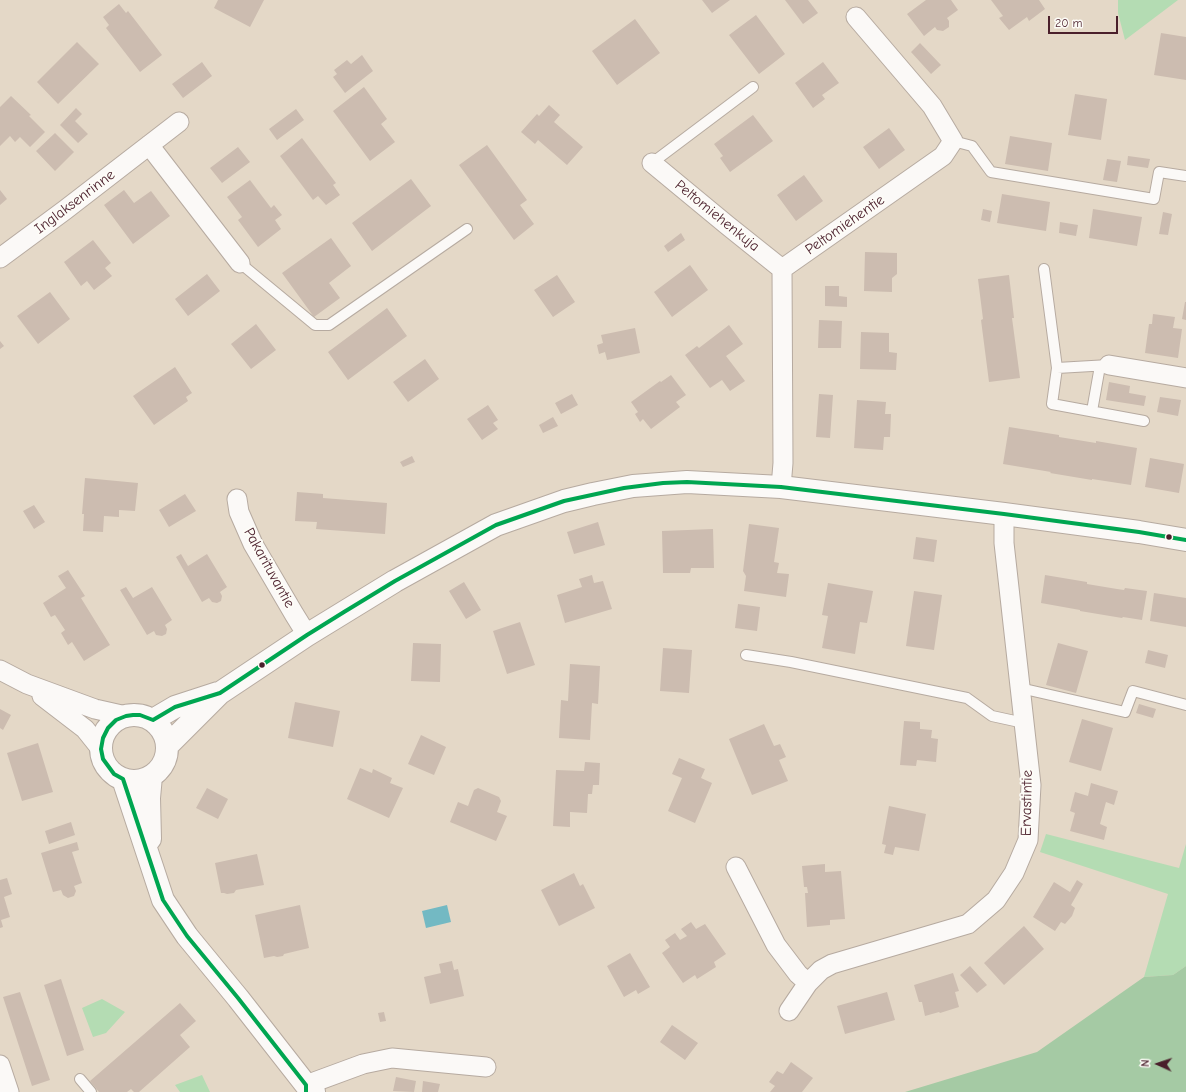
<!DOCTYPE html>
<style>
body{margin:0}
#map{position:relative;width:1186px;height:1092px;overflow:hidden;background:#e4d8c7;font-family:"Comic Neue",sans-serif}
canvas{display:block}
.north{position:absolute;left:1138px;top:1044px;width:40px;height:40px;-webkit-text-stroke:3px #fdfcf7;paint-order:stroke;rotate:273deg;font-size:11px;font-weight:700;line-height:16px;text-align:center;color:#4a1f2b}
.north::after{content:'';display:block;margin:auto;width:14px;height:18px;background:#4a1f2b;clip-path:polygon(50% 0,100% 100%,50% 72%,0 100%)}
.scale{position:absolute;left:1048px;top:16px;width:70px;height:18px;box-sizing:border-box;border:2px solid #4a1f2b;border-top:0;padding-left:5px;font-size:12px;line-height:14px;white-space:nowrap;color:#4a1f2b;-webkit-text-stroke:3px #fdfcf7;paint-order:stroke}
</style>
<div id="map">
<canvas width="1186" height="1092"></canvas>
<div class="north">N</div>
<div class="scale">20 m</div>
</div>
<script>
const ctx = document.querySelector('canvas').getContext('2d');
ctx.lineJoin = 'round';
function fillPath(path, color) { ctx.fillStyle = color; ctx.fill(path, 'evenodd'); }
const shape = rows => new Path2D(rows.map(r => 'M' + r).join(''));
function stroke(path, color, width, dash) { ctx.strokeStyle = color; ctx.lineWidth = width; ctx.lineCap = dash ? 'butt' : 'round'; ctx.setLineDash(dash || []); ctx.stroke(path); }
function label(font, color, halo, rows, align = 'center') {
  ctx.font = font + ' "Comic Neue",sans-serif'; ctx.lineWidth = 4; ctx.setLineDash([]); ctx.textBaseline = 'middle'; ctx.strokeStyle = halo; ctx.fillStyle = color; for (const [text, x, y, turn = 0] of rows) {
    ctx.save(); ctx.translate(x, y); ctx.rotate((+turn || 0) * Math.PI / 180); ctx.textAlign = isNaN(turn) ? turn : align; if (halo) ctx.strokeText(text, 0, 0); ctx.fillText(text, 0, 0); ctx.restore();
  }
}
fillPath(shape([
 [1118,0,1178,0,1125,40,1118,13],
 [1046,834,1179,868,1186,844,1186,966,1173,975,1144,977,1168,894,1040,852],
 [102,999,125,1012,106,1033,93,1037,82,1008],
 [202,1075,210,1092,180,1092,175,1085]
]), '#b4dcb3');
fillPath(shape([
 [1186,966,1186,1092,905,1092,1037,1052,1144,977,1173,975]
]), '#a5caa4');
fillPath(shape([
 [447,905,451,922,426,928,422,911]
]), '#73b9c3');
fillPath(shape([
 [218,0,264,0,250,27,214,8],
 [702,0,730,0,712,13],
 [785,0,808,0,818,13,803,24],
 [926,0,951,0,958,10,947,18,949,21,949,27,943,31,937,30,935,27,924,36,907,14],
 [991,0,1039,0,1045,9,1029,21,1027,17,1009,30,999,18,1003,16],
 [119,4,126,13,128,11,162,55,140,72,106,28,109,25,103,17],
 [756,15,785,54,759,74,729,35],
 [635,19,660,53,617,85,592,51],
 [1161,33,1186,37,1186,80,1154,75],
 [77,42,99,64,58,104,37,82],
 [920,43,941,65,931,74,911,52],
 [362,55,373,71,345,93,333,77,337,74,334,70,347,60,351,64],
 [202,62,212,76,183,98,172,84],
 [823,62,839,83,822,95,825,99,813,108,795,83],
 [364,87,387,119,381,124,395,142,370,161,333,111],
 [1075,94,1107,99,1101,140,1068,135],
 [11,96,31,115,29,116,45,132,30,147,20,137,15,142,10,136,0,146,0,107],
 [549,105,560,115,554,122,583,147,567,165,538,140,535,144,521,132,537,114,539,116],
 [76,108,82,114,75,121,88,134,78,143,60,125],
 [296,109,304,120,277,140,269,129],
 [753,115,773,141,730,172,720,158,723,156,714,144],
 [889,128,905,150,879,169,863,147],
 [55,133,74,152,55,171,36,151],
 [1010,136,1052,143,1048,171,1005,164],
 [302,138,336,183,333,185,340,195,326,205,318,196,313,200,280,156],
 [487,145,527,200,520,205,534,224,514,240,459,165],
 [238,147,250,162,222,183,210,168],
 [1128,156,1150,159,1148,168,1127,165],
 [1107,159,1121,161,1117,182,1103,180],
 [804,175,823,201,796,221,777,195],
 [411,179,431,206,372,251,352,223],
 [250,180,271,208,274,205,282,215,275,220,281,229,258,247,238,220,242,217,227,197],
 [0,190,7,199,0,205],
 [124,190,134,203,151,191,170,216,133,244,104,205],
 [1002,194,1050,202,1046,231,997,223],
 [983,209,992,211,990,222,981,220],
 [1093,209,1142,217,1137,246,1089,238],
 [1163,212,1172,214,1168,235,1159,234],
 [1060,222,1078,225,1076,236,1059,233],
 [681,233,685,240,668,252,664,246],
 [331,238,351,266,329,283,340,298,314,317,282,273],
 [93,240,111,263,105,268,112,276,94,290,87,281,81,286,64,262],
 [865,252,897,253,897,274,892,278,892,292,864,291],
 [690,265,708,290,672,317,654,292],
 [207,274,220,291,188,316,175,299],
 [557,275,575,302,553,317,534,290],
 [1009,275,1014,318,1012,318,1020,378,989,382,981,320,983,319,978,279],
 [825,286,839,286,839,296,847,297,847,307,825,306],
 [50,292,70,319,38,344,17,316],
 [1185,302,1186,302,1186,320,1182,319],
 [387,308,407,336,348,380,328,352],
 [1153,314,1175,317,1173,328,1182,329,1178,358,1145,353,1149,324,1152,324],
 [819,320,842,321,841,348,818,348],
 [256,324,276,350,251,369,231,344],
 [729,325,743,344,726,356,745,381,730,391,722,380,710,388,685,355,697,346,699,348],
 [635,328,640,353,607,360,605,352,599,354,597,345,603,343,601,335],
 [861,332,889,333,889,352,897,353,896,370,860,369],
 [0,341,4,346,0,349],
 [425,359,439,379,408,402,393,382],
 [175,367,192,393,186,397,188,401,154,425,133,396],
 [671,375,686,395,676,402,680,407,651,429,643,419,640,422,635,414,638,412,631,402,660,381,661,382],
 [1109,382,1130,386,1129,393,1146,396,1144,406,1106,400],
 [572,394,578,405,561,414,555,403],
 [819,394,833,395,830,438,816,437],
 [1160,397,1181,400,1178,416,1157,412],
 [857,400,886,402,885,414,891,414,890,437,884,437,883,450,854,448],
 [488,405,498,420,493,423,498,429,482,440,467,419],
 [553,417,558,426,543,433,539,425],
 [1009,427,1059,435,1059,437,1096,443,1096,441,1137,448,1131,485,1092,479,1092,480,1050,473,1051,472,1003,464],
 [412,456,415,462,403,467,400,462],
 [1150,458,1184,464,1179,493,1145,487],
 [85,478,138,483,135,511,119,510,119,517,104,516,103,532,83,531,84,514,82,514],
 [297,492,323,494,323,498,387,503,385,534,316,529,317,522,295,521],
 [185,494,196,511,169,527,159,510],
 [34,505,45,522,34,529,23,511],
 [598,522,605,545,574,554,567,532],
 [749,524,779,528,774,562,779,563,777,573,789,574,786,597,744,591,746,576,743,571],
 [713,529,714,568,691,568,690,573,663,573,662,531],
 [916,537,937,540,934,562,913,559],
 [181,554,188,566,207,554,227,587,220,592,222,596,221,601,217,603,212,602,209,598,202,602,176,557],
 [68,570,85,596,81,598,110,645,84,661,72,642,68,645,61,633,65,630,55,615,51,617,43,603,66,588,58,576],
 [592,575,594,583,603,581,612,609,565,623,557,595,582,587,579,579],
 [1045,575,1087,582,1087,584,1117,589,1124,590,1125,588,1147,591,1142,620,1123,617,1122,618,1080,611,1080,610,1041,603],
 [464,582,481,610,466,619,449,591],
 [828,583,873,591,867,623,860,622,855,654,822,648,828,616,822,615],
 [126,587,133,598,152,587,172,620,165,625,167,629,166,634,162,636,156,635,154,631,147,635,120,590],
 [914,591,942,595,934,650,906,646],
 [1154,593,1186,598,1186,627,1150,621],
 [738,604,760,607,757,631,735,628],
 [520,622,535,665,507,674,493,631],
 [413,643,441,644,440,682,411,681],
 [1058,643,1088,651,1076,693,1046,685],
 [663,648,692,650,689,693,660,691],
 [1148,650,1168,655,1165,668,1145,663],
 [570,664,600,666,598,704,592,703,590,740,559,738,561,700,568,701],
 [295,702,340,711,333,747,288,738],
 [1139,704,1156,709,1153,718,1136,713],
 [0,709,11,715,3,730,0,728],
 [1082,719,1113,728,1101,771,1069,762],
 [904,721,920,722,920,729,932,730,931,738,938,739,936,762,917,760,916,766,900,765],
 [764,724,774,746,780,744,786,757,779,760,788,781,752,795,729,739],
 [421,735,446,747,434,775,408,764],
 [38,743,53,792,22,801,7,753],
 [679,758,705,769,701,778,712,783,695,823,668,811,682,778,672,774],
 [585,762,600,763,599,785,593,785,592,794,588,794,587,813,570,812,570,827,553,826,556,770,584,771],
 [360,768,372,773,373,769,392,778,390,783,403,788,389,818,347,799],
 [1091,783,1118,791,1114,805,1106,802,1100,824,1107,827,1104,840,1070,831,1075,813,1070,811,1075,792,1088,796],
 [207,788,228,799,218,819,196,808],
 [478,788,499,797,501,801,497,812,507,816,496,841,450,822,458,802,468,806,474,790],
 [889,806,926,814,919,851,895,847,893,855,884,853,886,845,882,844],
 [71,822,75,835,49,844,45,831],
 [77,842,79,850,72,852,82,883,74,886,76,891,74,896,68,898,63,895,61,890,53,892,41,853],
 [257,854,264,885,236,890,234,893,227,894,224,893,221,893,215,863],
 [825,864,825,872,841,871,845,919,830,920,830,925,807,927,805,893,808,893,807,887,804,887,802,866],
 [574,873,580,886,583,884,595,908,559,926,541,890],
 [7,878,12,894,4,897,10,917,1,920,3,927,0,928,0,880],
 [1077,880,1083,884,1071,905,1075,908,1072,916,1065,924,1061,922,1055,931,1033,917,1054,882,1070,892],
 [300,905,309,948,284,954,283,956,277,957,274,956,264,958,255,915],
 [691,922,696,929,705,924,726,954,714,962,716,967,697,979,695,975,683,983,662,953,670,947,665,940,675,933,680,940,687,936,681,929],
 [1024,926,1044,949,1004,985,984,963],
 [630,953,650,987,638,994,636,990,624,997,607,966],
 [452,961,454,970,458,969,464,996,430,1004,424,977,441,973,439,964],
 [970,966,987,985,977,993,960,975],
 [953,973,959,991,955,992,959,1007,940,1013,939,1012,925,1016,922,1002,919,1002,914,985],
 [61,979,84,1050,67,1056,44,985],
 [20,992,50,1080,32,1086,3,997],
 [887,992,895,1020,845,1034,837,1006],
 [180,1003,196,1021,180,1035,190,1047,139,1092,134,1092,131,1089,127,1092,99,1092,90,1081],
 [384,1012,386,1021,380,1022,378,1013],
 [672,1025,698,1043,685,1060,660,1042],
 [791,1062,813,1078,802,1092,770,1092,775,1086,769,1082,777,1071,783,1074],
 [396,1077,416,1081,414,1092,393,1091],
 [423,1081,440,1084,438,1092,422,1092]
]), '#ccbcb0');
const service = shape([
 [953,141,972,146,991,172,1154,199,1159,172,1186,176],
 [652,163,753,87],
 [240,263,315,325,329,325,467,229],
 [1044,269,1057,368,1109,365],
 [1057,368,1052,404,1144,421],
 [1092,411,1100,366],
 [746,655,791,662,967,698,992,716,1024,723],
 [1020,688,1125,712,1133,691,1186,705],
 [80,1079,91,1092]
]);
const minor = shape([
 [149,145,240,263],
 [652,163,727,225,782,269],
 [0,258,65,210,179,122],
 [1109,365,1186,378],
 [781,487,783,463,782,269,943,156,953,141,932,106,856,17],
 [237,499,239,512,253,544,294,614,307,635],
 [0,670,27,684,95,709,126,716],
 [42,696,85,729,101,749],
 [736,867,776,945,798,974,808,983],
 [789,1011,808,983,821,970,832,964,968,924,996,900,1014,873,1028,840,1031,785,1004,543,1004,514],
 [0,1065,9,1092],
 [306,1085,363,1064,392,1058,486,1067]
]);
const tertiary = shape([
 '101 748a33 33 0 1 1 66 0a33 33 0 1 1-66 0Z',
 [153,720,175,707,218,693],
 [167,746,220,693,307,635,395,581,496,525,564,501,593,494,633,486,687,482,781,487,1004,514,1139,532,1186,540],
 [123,779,163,900,187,936,238,998,306,1085,314,1092],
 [150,839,149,798,151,776]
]);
stroke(service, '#b6aaa0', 12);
stroke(minor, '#b6aaa0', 21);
stroke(tertiary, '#b6aaa0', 24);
stroke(service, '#fbf9f7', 10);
stroke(minor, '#fbf9f7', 19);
stroke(tertiary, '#fbf9f7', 22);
stroke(shape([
 [306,1092,306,1085,238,998,187,936,163,900,123,779,114,774,103,759,101,749,103,738,108,728,116,720,126,716,133,715,140,715,153,720,175,707,220,693,307,635,344,612,395,581,496,525,564,501,624,488,663,483,687,482,781,487,1004,514,1139,532,1186,540]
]), '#00a651', 4);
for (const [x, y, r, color] of [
 [1169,537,3.5,"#4a1f2b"],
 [262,665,3.5,"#4a1f2b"]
]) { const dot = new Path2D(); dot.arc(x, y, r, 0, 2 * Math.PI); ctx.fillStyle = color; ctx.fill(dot); stroke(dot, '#fdfcf7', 1.5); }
label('15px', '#4a1f2b', '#fdfcf7', [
 ["Inglaksenrinne",75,202,-37],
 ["Peltomiehenkuja",717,216,39],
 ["Peltomiehentie",845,225,-35],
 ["Pakarituvantie",269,568,61],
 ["Ervastintie",1027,803,-89]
]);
</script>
